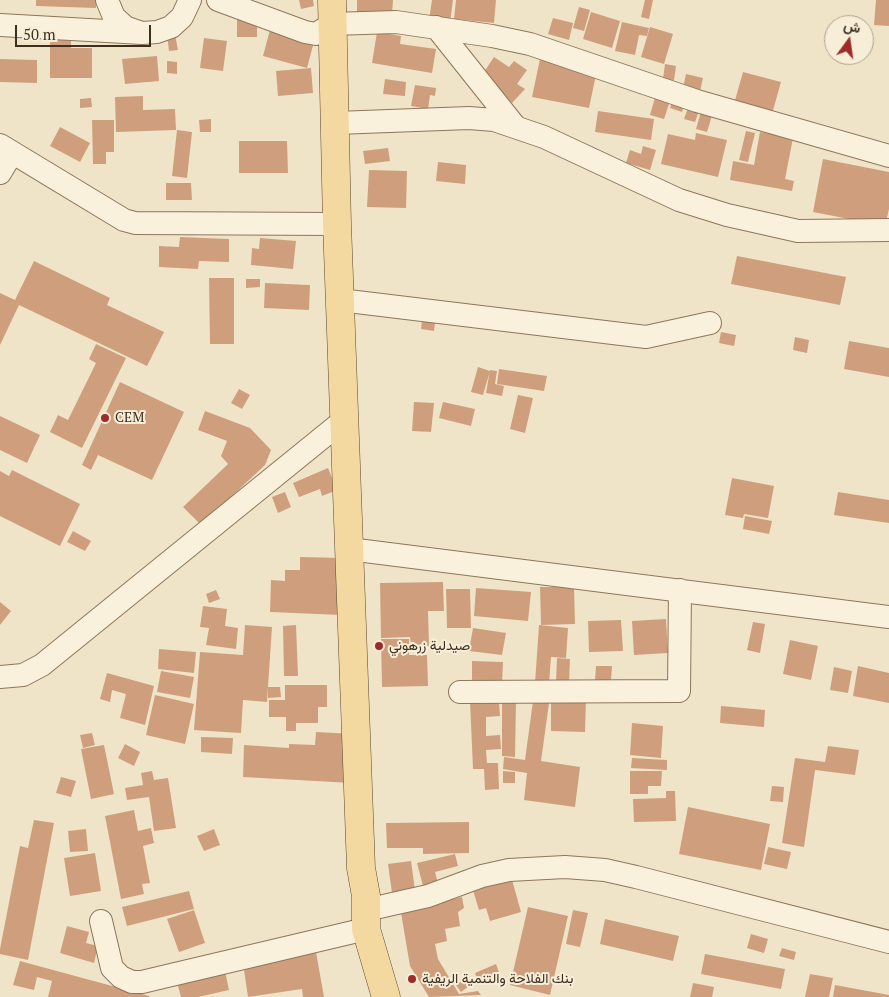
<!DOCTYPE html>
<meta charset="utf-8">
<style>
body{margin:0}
#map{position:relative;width:889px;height:997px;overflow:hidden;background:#f0e4c8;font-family:"PT Serif",Vazirmatn,serif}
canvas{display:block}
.north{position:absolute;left:824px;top:15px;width:50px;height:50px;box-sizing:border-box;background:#f7eed8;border:1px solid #ada18e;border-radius:50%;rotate:14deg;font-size:14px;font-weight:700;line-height:20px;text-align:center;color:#3d2e20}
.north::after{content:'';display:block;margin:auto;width:18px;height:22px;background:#9e2a2b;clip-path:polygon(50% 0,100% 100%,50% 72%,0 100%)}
.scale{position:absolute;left:15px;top:25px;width:136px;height:22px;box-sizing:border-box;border:2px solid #3d2e20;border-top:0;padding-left:6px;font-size:15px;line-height:18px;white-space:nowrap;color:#3d2e20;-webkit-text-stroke:4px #f7eed8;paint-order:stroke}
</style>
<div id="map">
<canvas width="889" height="997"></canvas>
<div class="north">ش</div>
<div class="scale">50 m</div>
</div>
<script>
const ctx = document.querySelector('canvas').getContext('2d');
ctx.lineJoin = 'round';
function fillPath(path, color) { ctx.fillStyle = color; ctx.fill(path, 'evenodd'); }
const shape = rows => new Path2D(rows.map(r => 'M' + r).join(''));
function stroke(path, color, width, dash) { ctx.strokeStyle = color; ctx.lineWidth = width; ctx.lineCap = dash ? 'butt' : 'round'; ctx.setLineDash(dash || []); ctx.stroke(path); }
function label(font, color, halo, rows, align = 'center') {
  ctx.font = font + ' "PT Serif",Vazirmatn,serif'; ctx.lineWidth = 4; ctx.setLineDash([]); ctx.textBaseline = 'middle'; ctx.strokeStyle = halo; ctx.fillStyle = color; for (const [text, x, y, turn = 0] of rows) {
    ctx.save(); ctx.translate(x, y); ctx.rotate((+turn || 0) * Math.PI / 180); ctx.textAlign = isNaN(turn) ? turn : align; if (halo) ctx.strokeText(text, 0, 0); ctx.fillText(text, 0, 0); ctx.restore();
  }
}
fillPath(shape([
 [36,0,96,0,96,8,36,6],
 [299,0,313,0,314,6,301,9],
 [357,0,393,0,392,14,357,13],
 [432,0,453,0,450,23,429,20],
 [456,0,496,0,494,23,454,19],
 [645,0,653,0,649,19,641,17],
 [876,0,889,0,889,26,874,25],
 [579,7,590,10,584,31,573,28],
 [591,12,620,21,612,48,583,39],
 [553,18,573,23,569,40,548,34],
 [237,19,257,19,257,37,237,37],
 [622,22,649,28,647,36,639,35,635,55,615,51],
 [271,26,315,38,307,68,263,56],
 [650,27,673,34,664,64,641,57],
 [377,32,401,36,400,44,436,49,432,73,372,63],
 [175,34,178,50,169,51,167,35],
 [50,36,71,36,71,48,92,48,92,78,50,78],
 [204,38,227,41,223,71,200,68],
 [157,56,159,81,125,84,122,59],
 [494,57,509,67,514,61,527,70,517,84,525,89,512,103,484,72],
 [0,59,37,60,37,83,0,82],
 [540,59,597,70,589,108,532,97],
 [167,61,177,62,177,74,167,73],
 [665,64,676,66,674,80,663,79],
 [311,68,313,93,278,96,276,71],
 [743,72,781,82,772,114,734,104],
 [686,74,703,78,700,91,683,88],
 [385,79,406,82,405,96,383,94],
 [415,85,436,88,435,96,430,95,428,109,411,106],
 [656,94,671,98,664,119,650,115],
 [143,96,143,110,175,109,176,130,116,132,115,97],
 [91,98,92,107,80,108,80,99],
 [673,99,685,102,682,112,670,108],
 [689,105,700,108,695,122,684,119],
 [702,108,713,112,707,132,696,129],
 [598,111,654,119,651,140,595,132],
 [211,119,211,132,200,132,199,120],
 [92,120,114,120,114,152,106,152,106,164,93,164],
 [60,127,90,143,80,162,50,146],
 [177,130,192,132,187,178,172,176],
 [746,131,755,133,748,162,739,160],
 [760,132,793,138,785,179,794,181,792,191,730,180,733,161,754,165],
 [696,133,727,140,718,177,661,164,668,134,695,140],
 [239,141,287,141,288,173,239,173],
 [643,146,656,150,650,170,626,163,630,150,641,154],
 [388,148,390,161,365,164,363,151],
 [823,159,889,172,889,209,885,226,813,212],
 [438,162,466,165,465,184,436,181],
 [369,170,407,171,406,208,367,207],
 [166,183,191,183,192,200,166,200],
 [180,237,229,239,229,262,199,261,198,269,159,267,159,246,179,247],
 [260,238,296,241,293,269,251,265,252,248,259,249],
 [737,256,846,277,840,305,731,284],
 [34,261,110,298,107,305,164,332,147,366,19,305,0,345,0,293,15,300],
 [209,278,234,278,234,344,210,344],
 [246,279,260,279,260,287,246,288],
 [265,283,310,285,309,310,264,308],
 [423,313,436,315,434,331,421,329],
 [721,332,736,335,734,346,719,343],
 [795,337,809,340,807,353,793,350],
 [849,341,889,348,889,377,844,369],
 [96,344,126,358,82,448,50,432,58,415,68,420,96,363,89,359],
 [478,367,490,371,483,395,471,392],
 [499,369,547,376,544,391,497,384],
 [490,370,497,371,495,384,504,386,502,396,486,393],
 [120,382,184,412,152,480,98,455,91,470,82,465],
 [239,389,250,395,242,409,231,403],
 [518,395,533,398,525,433,510,429],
 [414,402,434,403,431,432,412,431],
 [443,402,475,409,471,426,439,418],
 [205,411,250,428,271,450,265,465,201,525,183,507,228,464,221,456,227,441,198,430],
 [0,416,40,435,27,463,0,450],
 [328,468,337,490,322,496,320,489,299,497,293,483],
 [12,470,80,504,60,546,0,516,0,471,9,476],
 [732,478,774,486,768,518,744,514,743,518,725,515],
 [285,492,291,507,278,513,272,497],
 [838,492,889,500,889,523,834,515],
 [745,516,772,521,769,534,743,529],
 [73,531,91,541,85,551,67,542],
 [300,557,343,558,341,615,270,612,271,580,285,581,285,570,300,570],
 [443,582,444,611,428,611,429,646,411,646,410,637,381,638,380,583],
 [540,587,574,587,575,624,541,625],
 [476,588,531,592,528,621,474,616],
 [446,589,470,589,471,628,447,628],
 [216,590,220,599,209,603,206,594],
 [0,602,11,611,0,625],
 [203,606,227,609,225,626,238,628,236,649,206,645,209,628,200,627],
 [666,619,668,653,634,655,632,621],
 [621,620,623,651,589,652,588,621],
 [753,622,765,624,760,653,747,650],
 [245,625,272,627,267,702,243,700,241,733,194,730,200,652,243,655],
 [296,625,298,676,284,676,283,626],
 [539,625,568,628,566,658,551,657,549,684,535,683],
 [473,628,506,633,502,655,469,651],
 [381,639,409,639,409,655,427,655,428,686,382,687],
 [790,640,818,646,811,680,783,674],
 [159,649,196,652,194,673,158,669],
 [557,658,570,659,569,683,556,682],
 [472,661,503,662,502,684,472,683],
 [596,666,612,666,611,680,595,680],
 [858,666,889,673,889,703,853,696],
 [834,667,852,671,848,693,830,690],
 [161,671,194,677,190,698,157,692],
 [107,673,154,686,145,725,120,718,126,694,112,690,110,702,100,699],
 [285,685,327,685,327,707,318,707,318,723,296,723,296,731,286,731,286,717,269,717,269,700,285,700],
 [268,687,280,687,281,697,268,698],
 [155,695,194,704,185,744,146,735],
 [551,700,586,700,585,732,551,731],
 [470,701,499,701,500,716,486,717,486,736,500,735,501,749,486,750,487,763,498,763,499,789,485,790,484,769,473,769],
 [533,701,549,703,541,761,580,767,575,807,524,800,527,773,503,769,504,757,525,760],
 [502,703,516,703,515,757,502,756],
 [721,706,765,710,764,727,720,723],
 [632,723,663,726,661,758,630,755],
 [316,732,354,734,352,783,243,777,244,745,289,748,289,744,315,745],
 [92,733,95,745,83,748,80,735],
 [201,737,233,738,232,754,201,752],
 [125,744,140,752,134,766,118,758],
 [104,745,114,794,91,799,81,749],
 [828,746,859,750,855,775,815,770,804,847,782,843,795,758,825,762],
 [632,758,667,760,667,770,631,768],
 [152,771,154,780,168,778,176,828,154,831,149,797,127,800,125,788,143,785,141,773],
 [503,771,515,772,515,783,503,783],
 [630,771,662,771,661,786,648,786,648,794,630,794],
 [61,777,76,781,71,797,56,793],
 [772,786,784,787,783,802,770,801],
 [666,791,675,791,676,821,634,822,633,799,666,798],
 [688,807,770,824,761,870,679,854],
 [134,810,138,831,151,828,154,843,143,846,150,883,142,884,144,894,121,899,105,816],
 [34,820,54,823,28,960,0,954,0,949,20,846,28,848],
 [469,822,469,853,423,854,423,848,387,848,386,823],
 [86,829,88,851,70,852,68,831],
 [214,829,220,845,204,851,197,836],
 [768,847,791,852,787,869,764,864],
 [95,853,101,891,70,896,64,858],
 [455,854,458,866,435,872,438,883,423,886,417,863],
 [411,861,415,890,392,893,388,864],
 [511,876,521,912,490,921,486,908,479,910,472,887],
 [189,891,194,909,127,926,122,907],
 [462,897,464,908,458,912,460,926,445,929,447,941,435,944,438,959,459,994,478,991,481,995,429,997,410,966,400,907,432,904],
 [528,907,568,916,550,995,510,985],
 [194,910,205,943,179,952,167,919],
 [573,910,588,913,580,947,566,944],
 [605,919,679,936,673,961,600,944],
 [67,926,89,932,86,943,98,946,94,963,60,953],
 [751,934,768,939,764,953,747,948],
 [782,948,796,952,794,960,779,956],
 [316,952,324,997,303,997,302,989,248,997,243,963],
 [705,954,785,969,781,989,701,974],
 [20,961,149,996,149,997,48,997,52,981,37,977,34,990,13,985],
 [496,964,500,975,479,983,475,973],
 [225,971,229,990,198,997,181,997,177,982],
 [810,974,833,978,829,997,805,997],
 [468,977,472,984,461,992,456,985],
 [693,983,714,987,712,997,690,997],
 [835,985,889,995,889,997,833,997]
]), '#cf9f7d');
const minor = shape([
 [107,0,114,17,125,27,142,33,157,32,171,27,182,17,190,0],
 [218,0,305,32,316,34,332,24,396,22,492,36,530,44,697,101,889,156],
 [0,25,142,33],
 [436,27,514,125],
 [336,123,469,118,494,120,544,137,679,200,727,215,798,231,889,230],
 [0,145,124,220,135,223,337,224],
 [0,173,12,153],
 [340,300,646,337,710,323],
 [349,549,889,617],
 [0,677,23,675,42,665,344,420],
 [460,692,679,691,680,590],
 [366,910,428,896,482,876,509,870,565,867,605,870,636,877,889,942],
 [101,921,112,968,121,977,132,982,142,982,167,976,366,929]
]);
const major = shape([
 [332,0,337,224,361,868,366,896,366,929,386,997]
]);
stroke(minor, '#8d765c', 24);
stroke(major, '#5b4430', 29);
stroke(minor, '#faf1dc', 22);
stroke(major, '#f3d9a0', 28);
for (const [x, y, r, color] of [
 [105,418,5,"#9e2a2b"],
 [379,646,5,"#9e2a2b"],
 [412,979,5,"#9e2a2b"]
]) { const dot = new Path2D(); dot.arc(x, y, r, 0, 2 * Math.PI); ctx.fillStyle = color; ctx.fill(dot); stroke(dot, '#f7eed8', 2); }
label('14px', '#3d2e20', '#f7eed8', [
 ["CEM",115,418],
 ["صيدلية زرهوني",389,646],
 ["بنك الفلاحة والتنمية الريفية",422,979]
], 'left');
</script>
